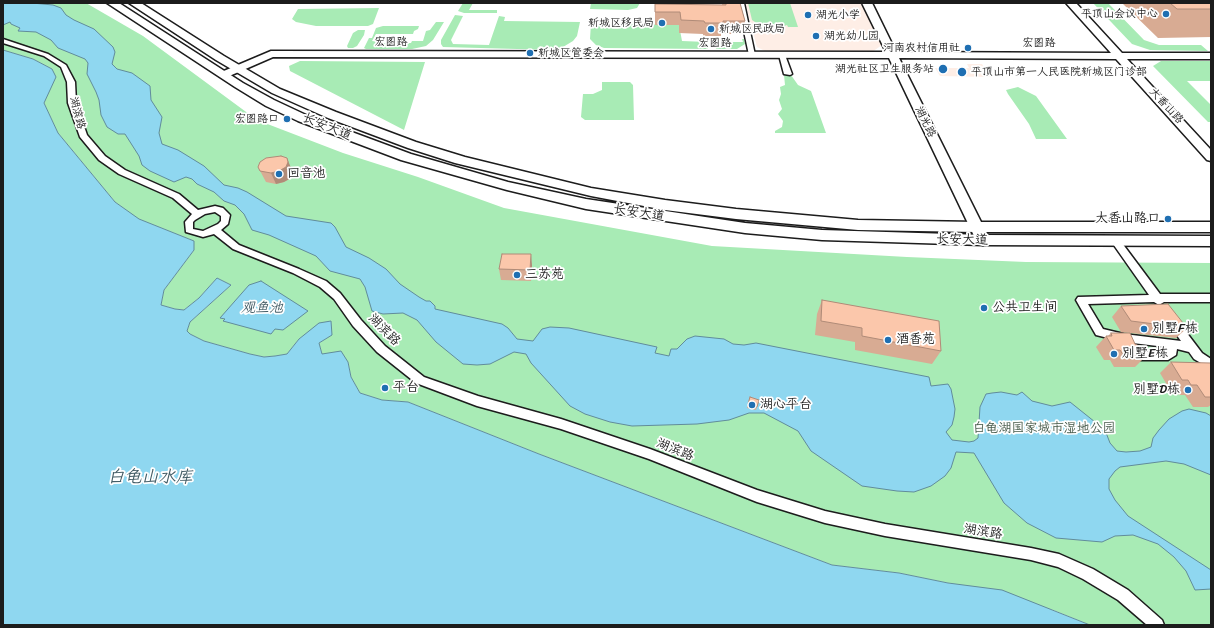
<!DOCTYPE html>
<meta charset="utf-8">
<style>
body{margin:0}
#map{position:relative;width:1214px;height:628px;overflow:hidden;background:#fff;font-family:Sriracha,sans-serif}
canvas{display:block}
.frame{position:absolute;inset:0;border:4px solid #1c1c1c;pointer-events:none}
</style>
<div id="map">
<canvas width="1214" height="628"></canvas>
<div class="frame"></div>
</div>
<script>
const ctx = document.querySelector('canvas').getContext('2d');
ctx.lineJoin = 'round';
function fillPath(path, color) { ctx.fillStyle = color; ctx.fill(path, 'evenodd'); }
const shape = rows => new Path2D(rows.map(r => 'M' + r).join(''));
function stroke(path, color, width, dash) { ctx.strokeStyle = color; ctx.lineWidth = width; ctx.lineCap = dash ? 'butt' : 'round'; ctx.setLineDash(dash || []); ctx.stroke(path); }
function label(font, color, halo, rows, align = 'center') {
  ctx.font = font + ' Sriracha,"LXGW WenKai TC",sans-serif'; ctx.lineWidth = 3.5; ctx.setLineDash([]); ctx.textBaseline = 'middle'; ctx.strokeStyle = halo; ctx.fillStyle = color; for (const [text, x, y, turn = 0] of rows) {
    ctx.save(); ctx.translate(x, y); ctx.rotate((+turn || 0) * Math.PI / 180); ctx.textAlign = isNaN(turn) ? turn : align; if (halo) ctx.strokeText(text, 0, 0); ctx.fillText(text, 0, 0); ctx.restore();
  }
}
fillPath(shape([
 [745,3,862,3,882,45,872,52,765,51,757,47],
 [967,64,982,64,990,77,940,76,935,68,969,68]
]), '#feeee6');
fillPath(shape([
 [3,3,86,3,143,36,257,120,343,153,418,177,504,208,712,246,907,257,1026,262,1211,263,1211,625,1090,625,1053,610,948,583,899,573,832,565,539,454,408,402,382,400,360,393,351,377,348,362,322,354,319,343,331,335,331,321,299,339,287,354,275,356,264,357,250,354,204,341,190,334,187,331,190,322,231,285,217,278,199,298,184,310,175,309,161,305,164,290,194,250,194,241,138,219,115,202,58,133,44,103,52,69,33,59,3,50],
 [463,3,473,3,469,10,497,10,497,13,464,13,458,11],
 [591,3,640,3,637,8,628,10,590,9],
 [748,3,790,3,798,27,788,27,787,25,782,27,766,27,758,24,752,20],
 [1093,3,1108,3,1144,40,1159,45,1201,45,1208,51,1150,50,1132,44],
 [379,8,373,24,368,26,316,26,296,22,292,19,298,9],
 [455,15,463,16,451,40,453,44,489,45,499,16,505,17,504,21,580,22,577,36,573,41,563,47,555,50,443,47,441,44,441,40],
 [436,22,444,22,433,40,426,46,412,49,366,49,364,48,369,38,372,38,376,28,383,26,419,26,418,29,414,31,413,34,376,34,372,41,380,42,379,43,411,43,412,41,423,41,426,31,430,30],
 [591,23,679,25,682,41,707,42,708,49,604,48,596,45,590,39],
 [358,30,365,30,364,35,357,46,353,48,348,48,347,46,353,33],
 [742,39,744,39,745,44,737,49,716,49,715,42,743,42],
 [300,61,425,62,404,130,290,71,289,66],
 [1161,61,1211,61,1211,81,1187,81,1211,105,1211,122,1208,122,1153,66],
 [784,75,791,75,798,85,811,91,826,133,775,133,775,131,782,127,783,121,778,114,782,109,779,100,781,94,780,87,785,85],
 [602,82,630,82,633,85,634,120,585,120,581,117,583,94,593,94,602,90],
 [1018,87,1036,96,1067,139,1036,139,1029,124,1008,94,1006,90]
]), '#a8ebb5');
const water = shape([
 [3,3,32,3,53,5,61,8,66,15,74,20,94,29,113,47,115,52,112,64,117,69,132,73,150,86,151,100,162,117,159,133,162,144,178,150,204,166,224,185,238,188,247,192,286,216,331,223,335,227,346,247,369,258,386,269,400,284,419,297,426,301,430,301,435,306,435,309,502,324,508,328,517,339,533,341,542,329,550,327,569,328,657,347,655,353,669,356,671,349,677,349,687,339,695,336,724,339,733,344,744,345,756,343,929,377,931,386,948,384,951,389,955,409,954,417,952,425,946,432,952,440,969,442,974,441,978,438,980,407,986,394,992,393,1001,392,1017,395,1022,392,1032,401,1052,406,1070,402,1105,430,1110,443,1117,451,1126,452,1140,451,1151,447,1153,438,1159,430,1169,419,1182,411,1189,409,1206,413,1211,416,1211,475,1184,464,1166,461,1120,467,1115,471,1109,479,1109,489,1115,500,1128,516,1211,570,1211,589,1195,590,1186,571,1174,557,1158,544,1133,535,1115,536,1102,542,1056,538,1027,523,1004,503,974,453,956,452,951,468,945,476,931,486,914,492,897,491,862,486,811,451,798,431,764,413,749,413,729,420,697,424,632,426,610,422,585,414,570,406,531,363,526,354,514,352,490,364,477,365,463,364,436,342,417,320,403,313,383,314,372,311,365,287,360,279,330,271,316,256,269,235,252,230,244,214,235,205,224,201,214,192,197,184,192,179,186,177,174,182,150,171,142,165,139,156,125,134,118,134,107,127,101,115,99,100,96,92,87,74,88,63,85,59,58,48,51,40,36,32,18,31,20,28,11,24,10,22,3,25,3,3],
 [3,50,33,59,52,69,56,77,44,103,58,133,115,202,139,219,194,241,194,250,164,290,161,305,175,309,184,310,199,298,217,278,231,285,190,322,187,331,190,334,204,341,250,354,264,357,275,356,287,354,299,339,319,323,331,321,332,335,319,343,322,354,341,351,348,362,351,377,360,393,382,400,408,402,539,454,832,565,899,573,948,583,1002,590,1090,625,3,625,3,50],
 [261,281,308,311,283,330,275,329,271,334,223,321,225,319,220,318,249,285,261,281]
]);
fillPath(water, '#8fd7f0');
stroke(water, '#618c9b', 1);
const street = shape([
 [738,3,744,3,755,55,754,56,749,55,738,3],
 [3,39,48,54,66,65,75,82,76,103,87,135,105,156,125,170,179,194,198,210,215,206,223,208,230,215,228,224,221,230,239,245,299,269,326,281,340,293,361,320,385,346,424,377,478,396,561,419,650,449,757,490,825,511,885,524,1031,548,1059,554,1093,569,1128,590,1162,620,1164,625,1147,625,1118,600,1083,579,1058,567,1031,560,885,536,825,523,757,502,649,459,561,429,477,406,416,383,377,352,353,326,334,299,320,287,293,273,233,249,214,234,203,237,186,232,185,222,192,214,173,198,119,174,99,160,80,137,68,103,67,82,61,67,44,56,3,43,3,39],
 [215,212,221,216,221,221,218,224,203,231,193,229,193,222,195,220,205,214,215,212],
 [782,53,785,55,792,74,790,75,784,74,779,55,782,53],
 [1116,238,1119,239,1160,294,1211,294,1211,302,1164,302,1159,305,1154,302,1088,304,1103,329,1124,334,1181,341,1168,323,1169,320,1173,319,1177,320,1202,353,1211,359,1211,369,1194,359,1189,352,1177,349,1176,355,1168,360,1139,360,1130,356,1129,353,1130,350,1134,349,1141,352,1166,352,1166,347,1124,342,1096,335,1076,300,1078,297,1149,295,1111,241,1116,238]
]);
const secondary = shape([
 [862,3,872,3,896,52,1111,53,1066,3,1076,3,1122,53,1211,53,1211,59,1127,59,1211,150,1211,161,1207,160,1116,59,899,58,990,240,988,243,983,245,978,243,976,240,889,58,273,57,227,77,223,78,218,75,219,73,271,51,886,52,862,3]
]);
const primary = shape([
 [107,3,119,3,243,83,274,100,306,115,411,154,508,182,586,199,745,223,822,230,983,235,1211,236,1211,246,983,245,822,240,745,233,586,209,507,190,401,160,298,121,266,106,235,87,107,3],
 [129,3,141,3,224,56,280,89,336,112,416,142,465,157,591,188,665,200,736,209,858,220,976,222,1211,222,1211,232,976,232,858,230,736,219,665,210,591,196,455,163,408,148,328,118,272,93,216,60,129,3]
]);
stroke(street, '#1c1c1c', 3);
stroke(secondary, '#1c1c1c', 3);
stroke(primary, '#1c1c1c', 3);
fillPath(street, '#fff');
fillPath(secondary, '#fff');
fillPath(primary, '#fff');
fillPath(shape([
 [722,3,740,3,745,21,743,34,721,34,721,36,703,36,703,34,679,33,679,25,655,25,655,4,722,5],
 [1122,3,1211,3,1211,37,1158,38],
 [258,167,293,173,291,178,284,182,276,184,266,182],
 [532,265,531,281,501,280,499,269],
 [822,300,941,351,932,364,855,350,855,342,815,335,817,314],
 [1121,306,1187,328,1176,338,1121,332,1112,317],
 [1111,333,1135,344,1146,356,1135,367,1114,367,1110,360,1104,360,1096,347,1106,336,1108,336],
 [1171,362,1211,364,1211,405,1208,407,1193,407,1185,395,1179,395,1176,390,1170,390,1160,373],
 [750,397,759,400,756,410,747,408]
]), '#d8ab93');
fillPath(shape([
 [287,158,293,173,291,178,284,182,276,184,271,173],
 [531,254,532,265,531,281,530,270]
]), '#b08b78');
const building = shape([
 [726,3,740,3,745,21,723,21,723,23,705,23,704,21,681,20,680,12,655,12,655,4,726,5,726,3],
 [1170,3,1211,3,1211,9,1177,9,1170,3],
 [281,156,287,158,288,162,286,167,279,171,271,173,260,171,258,167,260,162,266,158,281,156],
 [502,254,531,254,530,270,499,269,502,254],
 [822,300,939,321,941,351,862,336,862,328,821,321,822,300],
 [1168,304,1187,328,1131,321,1121,306,1168,304],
 [1111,333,1130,333,1135,344,1139,346,1146,356,1124,356,1120,350,1114,350,1106,336,1112,336,1111,333],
 [1171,362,1210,363,1211,364,1211,397,1205,397,1197,385,1191,385,1188,380,1182,380,1171,362],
 [750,397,759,400,757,407,748,404,750,397]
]);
fillPath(building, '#fbc7ab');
stroke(building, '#b08b78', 1);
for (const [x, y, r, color] of [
 [1166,14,4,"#1f6fb2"],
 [808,15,4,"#1f6fb2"],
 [662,23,4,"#1f6fb2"],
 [711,29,4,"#1f6fb2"],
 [816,36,4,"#1f6fb2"],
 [968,48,4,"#1f6fb2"],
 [530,53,4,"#1f6fb2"],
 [943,69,5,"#1f6fb2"],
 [962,72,5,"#1f6fb2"],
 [287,119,4,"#1f6fb2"],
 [279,174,4,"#1f6fb2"],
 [1168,219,4,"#1f6fb2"],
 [517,275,4,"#1f6fb2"],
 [984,308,4,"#1f6fb2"],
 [1144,329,4,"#1f6fb2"],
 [888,340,4,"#1f6fb2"],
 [1114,354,4,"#1f6fb2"],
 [385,388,4,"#1f6fb2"],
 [1188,390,4,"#1f6fb2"],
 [752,405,4,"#1f6fb2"]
]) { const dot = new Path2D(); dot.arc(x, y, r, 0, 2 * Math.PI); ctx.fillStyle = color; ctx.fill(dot); stroke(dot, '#fff', 1.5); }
label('11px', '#1c1c1c', '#fff', [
 ["平顶山会议中心",1158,14],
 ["湖光小学",816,15,"left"],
 ["新城区移民局",654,23],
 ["新城区民政局",719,29,"left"],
 ["湖光幼儿园",824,36,"left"],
 ["河南农村信用社",960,48],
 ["新城区管委会",538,53,"left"],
 ["湖光社区卫生服务站",934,69],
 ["平顶山市第一人民医院新城区门诊部",971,72,"left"],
 ["宏图路口",279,119]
], 'right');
label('11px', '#1c1c1c', '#fff', [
 ["宏图路",391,42],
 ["宏图路",715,43],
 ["宏图路",1039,43],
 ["大香山路",1166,106,47],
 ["湖滨路",77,113,76],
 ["湖光路",925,122,64]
]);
label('13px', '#1c1c1c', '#fff', [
 ["长安大道",327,127,22],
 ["长安大道",639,213,9],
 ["长安大道",962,240,1],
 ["湖滨路",384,330,45],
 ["湖滨路",675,450,22],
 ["湖滨路",983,532,9]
]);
label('13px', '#1c1c1c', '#fff', [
 ["回音池",287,174],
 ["大香山路口",1160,219,"right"],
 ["三苏苑",525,275],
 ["公共卫生间",992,308],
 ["别墅F栋",1152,329],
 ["酒香苑",896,340],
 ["别墅E栋",1122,354],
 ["平台",393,388],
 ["别墅D栋",1180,390,"right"],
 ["湖心平台",760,405]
], 'left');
label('13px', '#465a4a', '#fff', [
 ["白龟湖国家城市湿地公园",1044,429]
]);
label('italic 14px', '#445d66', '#fff', [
 ["观鱼池",262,308]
]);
label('italic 17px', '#445d66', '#fff', [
 ["白龟山水库",150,478]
]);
</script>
